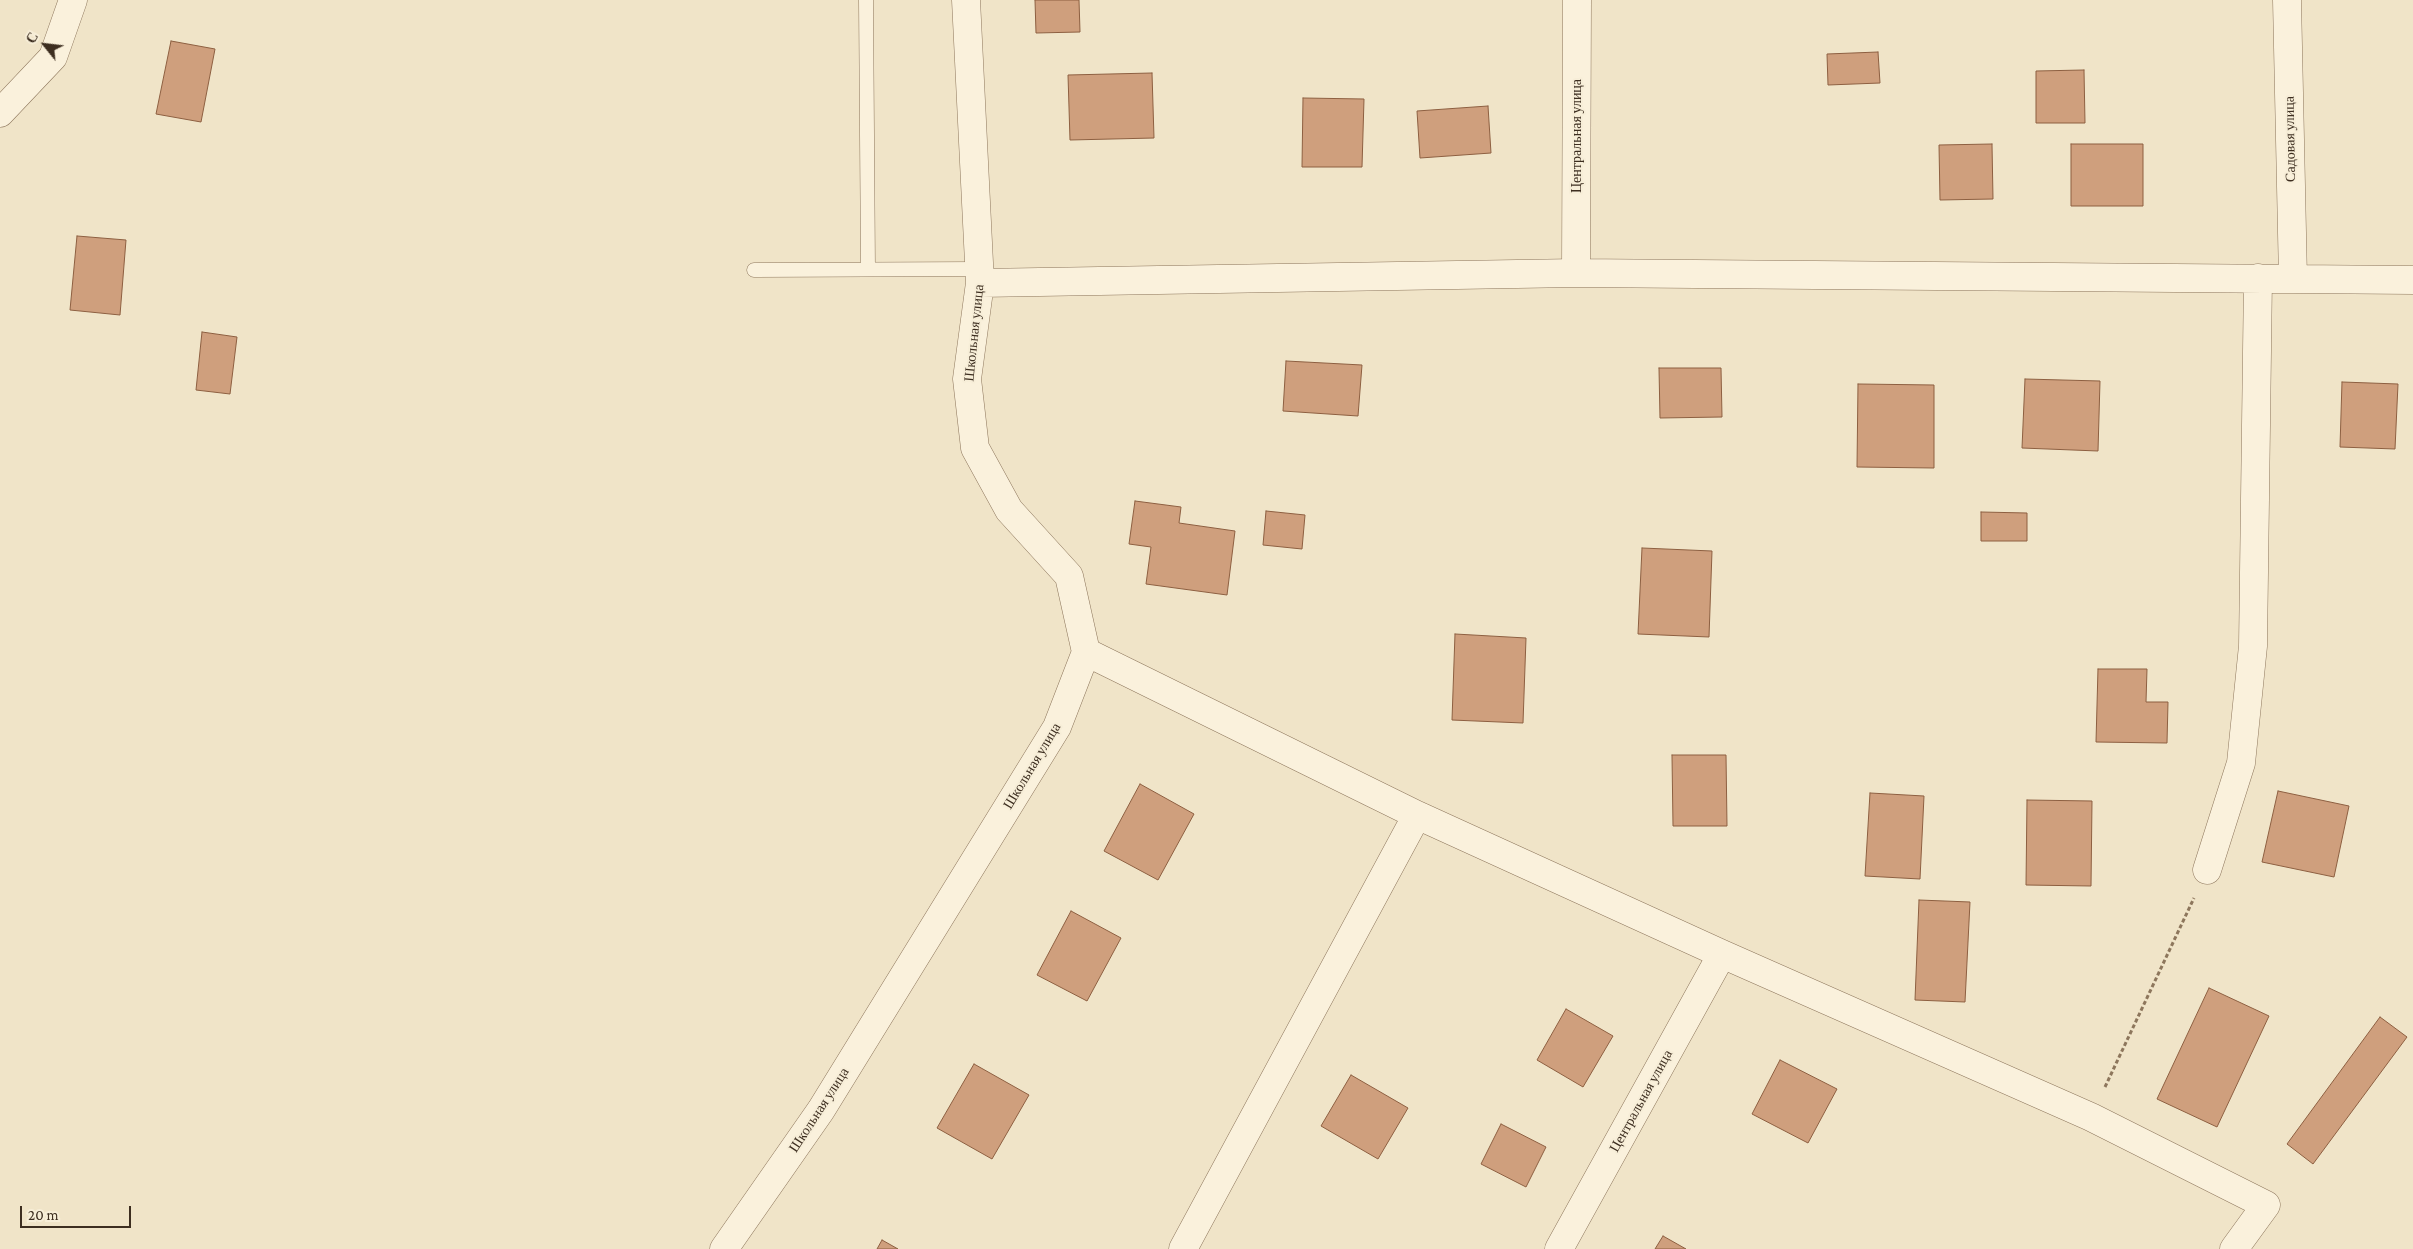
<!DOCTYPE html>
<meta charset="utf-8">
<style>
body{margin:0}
#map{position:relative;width:2413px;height:1249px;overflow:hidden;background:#f0e4c8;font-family:"Crimson Pro",serif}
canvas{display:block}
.north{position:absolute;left:20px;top:20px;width:50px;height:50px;-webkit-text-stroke:4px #f7eed8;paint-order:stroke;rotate:299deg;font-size:14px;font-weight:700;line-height:20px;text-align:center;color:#3d2e20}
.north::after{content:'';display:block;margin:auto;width:18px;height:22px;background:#3d2e20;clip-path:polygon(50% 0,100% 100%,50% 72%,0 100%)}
.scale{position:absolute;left:20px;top:1206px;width:111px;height:22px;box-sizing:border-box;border:2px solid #3d2e20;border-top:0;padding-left:6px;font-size:15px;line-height:18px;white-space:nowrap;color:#3d2e20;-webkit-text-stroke:4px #f7eed8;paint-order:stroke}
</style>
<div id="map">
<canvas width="2413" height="1249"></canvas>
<div class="north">С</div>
<div class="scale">20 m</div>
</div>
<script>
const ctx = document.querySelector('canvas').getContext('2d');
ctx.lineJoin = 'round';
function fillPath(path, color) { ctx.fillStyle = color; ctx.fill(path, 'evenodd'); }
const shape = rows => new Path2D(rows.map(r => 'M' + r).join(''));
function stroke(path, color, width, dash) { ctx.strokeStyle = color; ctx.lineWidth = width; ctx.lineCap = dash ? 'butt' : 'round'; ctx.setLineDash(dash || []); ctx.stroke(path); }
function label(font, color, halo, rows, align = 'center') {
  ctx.font = font + ' "Crimson Pro",serif'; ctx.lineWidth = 4; ctx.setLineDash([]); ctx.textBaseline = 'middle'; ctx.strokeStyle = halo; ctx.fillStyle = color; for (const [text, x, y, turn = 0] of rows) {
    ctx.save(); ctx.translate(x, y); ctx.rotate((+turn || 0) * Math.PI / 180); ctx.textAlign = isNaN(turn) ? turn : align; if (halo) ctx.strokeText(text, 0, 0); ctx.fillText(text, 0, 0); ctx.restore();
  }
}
const building = shape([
 [1035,0,1079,0,1080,32,1036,33,1035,0],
 [171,41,215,49,201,122,156,114,171,41],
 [1878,52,1880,83,1828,85,1827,54,1878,52],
 [2084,70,2085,123,2036,123,2036,71,2084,70],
 [1152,73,1154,138,1070,140,1068,75,1152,73],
 [1303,98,1364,99,1362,167,1302,167,1303,98],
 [1488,106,1491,153,1420,158,1417,111,1488,106],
 [1992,144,1993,199,1940,200,1939,145,1992,144],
 [2071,144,2143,144,2143,206,2071,206,2071,144],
 [77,236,126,240,120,315,70,310,77,236],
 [202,332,237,337,230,394,196,390,202,332],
 [1286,361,1362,365,1358,416,1283,411,1286,361],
 [1659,368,1721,368,1722,417,1660,418,1659,368],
 [2025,379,2100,381,2098,451,2022,448,2025,379],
 [2342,382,2398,384,2395,449,2340,447,2342,382],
 [1858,384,1934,385,1934,468,1857,467,1858,384],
 [1135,501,1181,507,1179,523,1235,531,1227,595,1146,584,1151,547,1129,544,1135,501],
 [1266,511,1305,515,1302,549,1263,545,1266,511],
 [1981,512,2027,513,2027,541,1981,541,1981,512],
 [1642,548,1712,551,1709,637,1638,634,1642,548],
 [1455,634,1526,638,1523,723,1452,720,1455,634],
 [2098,669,2147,669,2146,702,2168,702,2167,743,2096,742,2098,669],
 [1672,755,1726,755,1727,826,1673,826,1672,755],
 [1140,784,1194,814,1158,880,1104,851,1140,784],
 [2278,791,2349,806,2334,877,2262,862,2278,791],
 [1870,793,1924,796,1920,879,1865,876,1870,793],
 [2027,800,2092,801,2091,886,2026,885,2027,800],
 [1919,900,1970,902,1965,1002,1915,1000,1919,900],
 [1071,911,1121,938,1087,1001,1037,975,1071,911],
 [2209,988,2269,1016,2217,1127,2157,1099,2209,988],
 [1566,1009,1613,1036,1583,1087,1537,1060,1566,1009],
 [2380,1017,2407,1037,2313,1164,2287,1144,2380,1017],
 [1780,1060,1837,1089,1808,1143,1752,1114,1780,1060],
 [974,1064,1029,1095,992,1159,937,1128,974,1064],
 [1351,1075,1408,1108,1378,1159,1321,1126,1351,1075],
 [1501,1124,1546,1147,1526,1187,1481,1164,1501,1124],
 [1663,1236,1686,1249,1655,1249,1663,1236],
 [882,1240,898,1249,877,1249,882,1240]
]);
fillPath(building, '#cf9f7d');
stroke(building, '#8d5f41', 1);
const lane = shape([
 [866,0,868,269],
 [754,270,979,269]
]);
const street = shape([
 [2287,0,2293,279],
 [0,113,53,57,73,0],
 [1576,273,1577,0],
 [980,283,1576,273,2413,280],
 [1086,652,1417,815,1183,1249],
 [1417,815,1722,954,2091,1117,2266,1205,2234,1249],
 [2207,870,2241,763,2253,646,2258,278],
 [724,1249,821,1110,1057,727,1086,652,1069,576,1009,510,975,448,967,379,980,283,966,0],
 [1559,1249,1722,954]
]);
stroke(lane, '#8d765c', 15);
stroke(street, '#8d765c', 29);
stroke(shape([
 [2105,1087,2194,898]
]), '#8d765c', 3, [4, 2.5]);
stroke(lane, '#faf1dc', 14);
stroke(street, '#faf1dc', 28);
label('14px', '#3d2e20', '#f7eed8', [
 ["Центральная улица",1577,136,-90],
 ["Садовая улица",2290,139,-91],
 ["Школьная улица",974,333,-84],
 ["Школьная улица",1032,766,-59],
 ["Центральная улица",1641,1101,-61],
 ["Школьная улица",819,1110,-57]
]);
</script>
